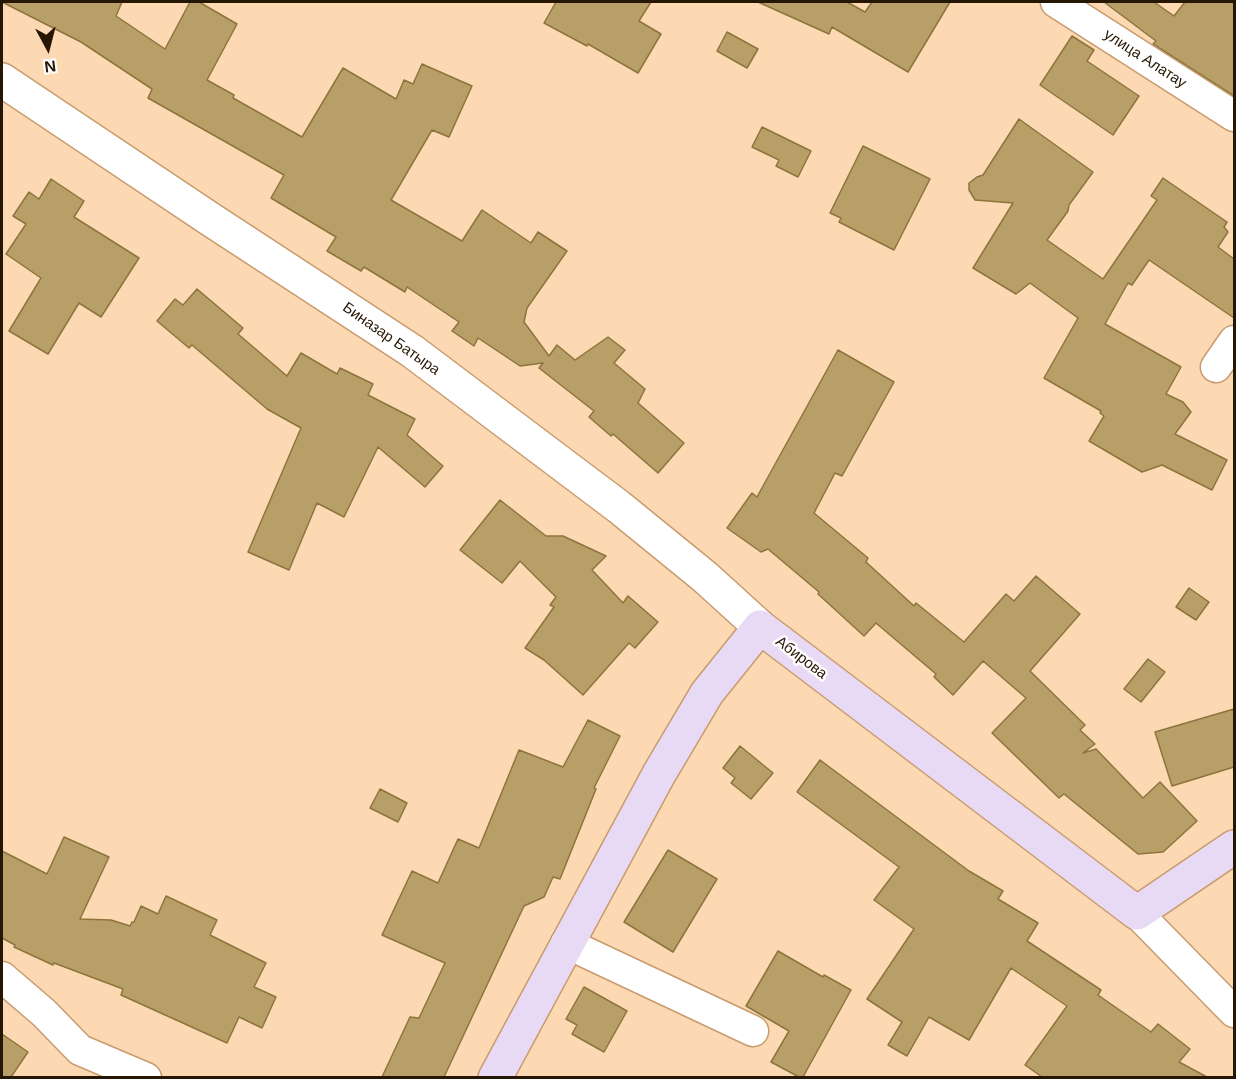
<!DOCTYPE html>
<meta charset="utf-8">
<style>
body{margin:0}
#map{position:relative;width:1236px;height:1079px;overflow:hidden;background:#fdd9b3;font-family:Helvetica,sans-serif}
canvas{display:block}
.frame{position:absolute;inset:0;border:3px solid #261604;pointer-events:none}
.north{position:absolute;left:18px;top:18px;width:60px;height:60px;-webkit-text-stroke:4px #fff;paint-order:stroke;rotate:173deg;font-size:16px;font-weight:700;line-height:24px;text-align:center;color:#261604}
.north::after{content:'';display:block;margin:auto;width:21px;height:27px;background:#261604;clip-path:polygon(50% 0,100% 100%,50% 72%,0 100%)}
</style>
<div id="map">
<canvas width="1236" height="1079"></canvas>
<div class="frame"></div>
<div class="north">N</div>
</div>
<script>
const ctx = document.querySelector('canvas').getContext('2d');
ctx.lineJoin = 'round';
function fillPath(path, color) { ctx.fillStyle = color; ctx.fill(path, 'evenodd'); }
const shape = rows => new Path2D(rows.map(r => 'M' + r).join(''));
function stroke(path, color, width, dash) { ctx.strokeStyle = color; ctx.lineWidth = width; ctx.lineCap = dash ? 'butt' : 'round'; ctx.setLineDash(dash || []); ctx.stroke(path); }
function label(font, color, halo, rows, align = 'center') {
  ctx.font = font + ' Helvetica,sans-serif'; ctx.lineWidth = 5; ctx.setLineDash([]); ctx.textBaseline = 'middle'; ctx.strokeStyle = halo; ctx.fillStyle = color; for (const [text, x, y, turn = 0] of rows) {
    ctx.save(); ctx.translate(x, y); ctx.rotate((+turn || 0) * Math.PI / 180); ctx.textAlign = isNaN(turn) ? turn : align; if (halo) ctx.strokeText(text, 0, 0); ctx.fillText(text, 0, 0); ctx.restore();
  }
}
const building = shape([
 [2,2,122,2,116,16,165,49,190,2,199,2,237,24,207,80,234,95,233,98,302,137,343,68,396,99,404,80,413,84,422,64,472,86,449,137,432,130,391,200,462,241,482,210,531,243,538,232,567,251,527,308,524,322,549,356,557,345,575,360,608,337,625,350,614,363,645,389,638,403,684,443,658,473,613,434,611,436,589,417,594,411,539,368,543,363,520,366,478,338,474,346,452,331,459,322,407,287,405,292,364,267,361,271,327,251,336,237,271,198,284,175,148,98,152,89,81,42,2,2],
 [556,2,651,2,639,21,661,34,638,73,588,44,587,46,544,23,556,2],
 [758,2,847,2,865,12,872,2,950,2,908,72,832,27,829,34,758,2],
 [1104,2,1154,2,1174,16,1185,2,1234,2,1234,96,1153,44,1156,41,1104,2],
 [727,32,758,49,747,68,717,51,727,32],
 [1072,36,1094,50,1087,61,1139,96,1113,135,1040,85,1072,36],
 [1019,119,1093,172,1069,205,1068,211,1047,240,1103,279,1157,200,1151,196,1163,178,1227,222,1224,227,1228,232,1218,247,1234,259,1234,318,1149,260,1132,285,1128,283,1105,324,1181,367,1166,394,1183,402,1191,412,1175,434,1227,460,1212,490,1162,465,1142,472,1089,441,1104,416,1100,413,1101,411,1044,378,1078,318,1030,283,1016,294,973,268,1013,203,975,200,969,190,969,183,977,177,983,175,1019,119],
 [762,127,811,151,798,177,776,166,779,160,752,147,762,127],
 [863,146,930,179,894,250,839,222,841,218,830,213,863,146],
 [51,179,84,201,74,217,139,258,101,317,79,303,48,354,9,331,41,278,6,254,26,224,13,216,29,192,39,199,51,179],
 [197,289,243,328,238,334,287,376,301,353,337,374,340,368,373,384,368,395,415,419,407,435,443,466,425,487,378,447,344,517,317,503,289,570,248,552,301,428,267,409,192,345,189,348,157,321,175,299,183,305,197,289],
 [838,350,894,382,842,476,835,473,814,513,868,558,866,562,914,606,916,603,964,642,1006,594,1014,601,1036,576,1080,614,1030,671,1085,725,1080,730,1095,744,1083,753,1096,749,1143,798,1160,782,1197,821,1163,852,1138,854,1064,794,1059,798,992,733,1026,698,983,661,953,695,934,677,936,674,876,623,864,636,818,594,819,592,768,549,761,552,727,528,752,493,757,497,838,350],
 [500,500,546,536,563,536,606,556,592,570,623,603,628,596,658,622,635,648,629,643,583,695,544,660,525,648,554,607,550,605,556,597,520,561,502,583,460,550,500,500],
 [1189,588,1209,602,1196,620,1176,607,1189,588],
 [1148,659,1165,672,1141,702,1124,689,1148,659],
 [1234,709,1234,767,1172,786,1155,732,1234,709],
 [588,720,620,736,594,788,596,789,560,879,553,877,544,897,524,906,444,1077,382,1077,410,1017,419,1018,445,963,382,935,412,871,438,883,458,839,479,848,519,750,563,767,588,720],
 [740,746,773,773,751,799,731,783,735,778,723,768,740,746],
 [820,760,969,871,1003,891,998,899,1038,923,1027,941,1101,990,1098,995,1151,1032,1158,1024,1190,1049,1179,1062,1207,1077,1042,1077,1025,1065,1067,1006,1011,968,969,1040,929,1017,907,1056,888,1045,902,1022,867,999,914,929,874,900,899,867,797,792,820,760],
 [380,789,407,803,398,822,370,808,380,789],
 [64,837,109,857,80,919,111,920,130,926,132,922,134,922,141,906,158,914,166,896,217,920,210,935,266,963,254,987,276,997,262,1028,239,1017,227,1043,121,995,123,989,54,963,53,965,14,947,15,945,2,938,2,851,47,874,64,837],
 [668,850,717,879,673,952,624,922,668,850],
 [778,951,823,977,824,975,851,990,803,1077,799,1077,771,1062,789,1031,746,1006,778,951],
 [584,987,627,1011,604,1052,572,1034,577,1025,566,1019,584,987],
 [2,1034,28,1052,11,1077,2,1077,2,1034]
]);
fillPath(building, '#b89f67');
stroke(building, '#8c753d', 1.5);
const minor = shape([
 [1056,2,1234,116],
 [1216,367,1234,341],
 [1137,913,1234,1012],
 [566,943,753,1031],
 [2,977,44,1013,80,1050,146,1078]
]);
const tertiary = shape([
 [2,80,210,219,412,351,619,507,705,577,760,627]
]);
const secondary = shape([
 [495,1078,659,774,707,693,760,627,1137,913,1234,847]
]);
stroke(minor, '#c79b6e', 33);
stroke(tertiary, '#c79b6e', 36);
stroke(secondary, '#c79b6e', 36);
stroke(minor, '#fff', 30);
stroke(tertiary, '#fff', 33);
stroke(secondary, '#e8daf4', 33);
label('15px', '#261604', '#fff', [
 ["улица Алатау",1145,59,33],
 ["Биназар Батыра",391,339,35],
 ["Абирова",801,658,37]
]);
</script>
